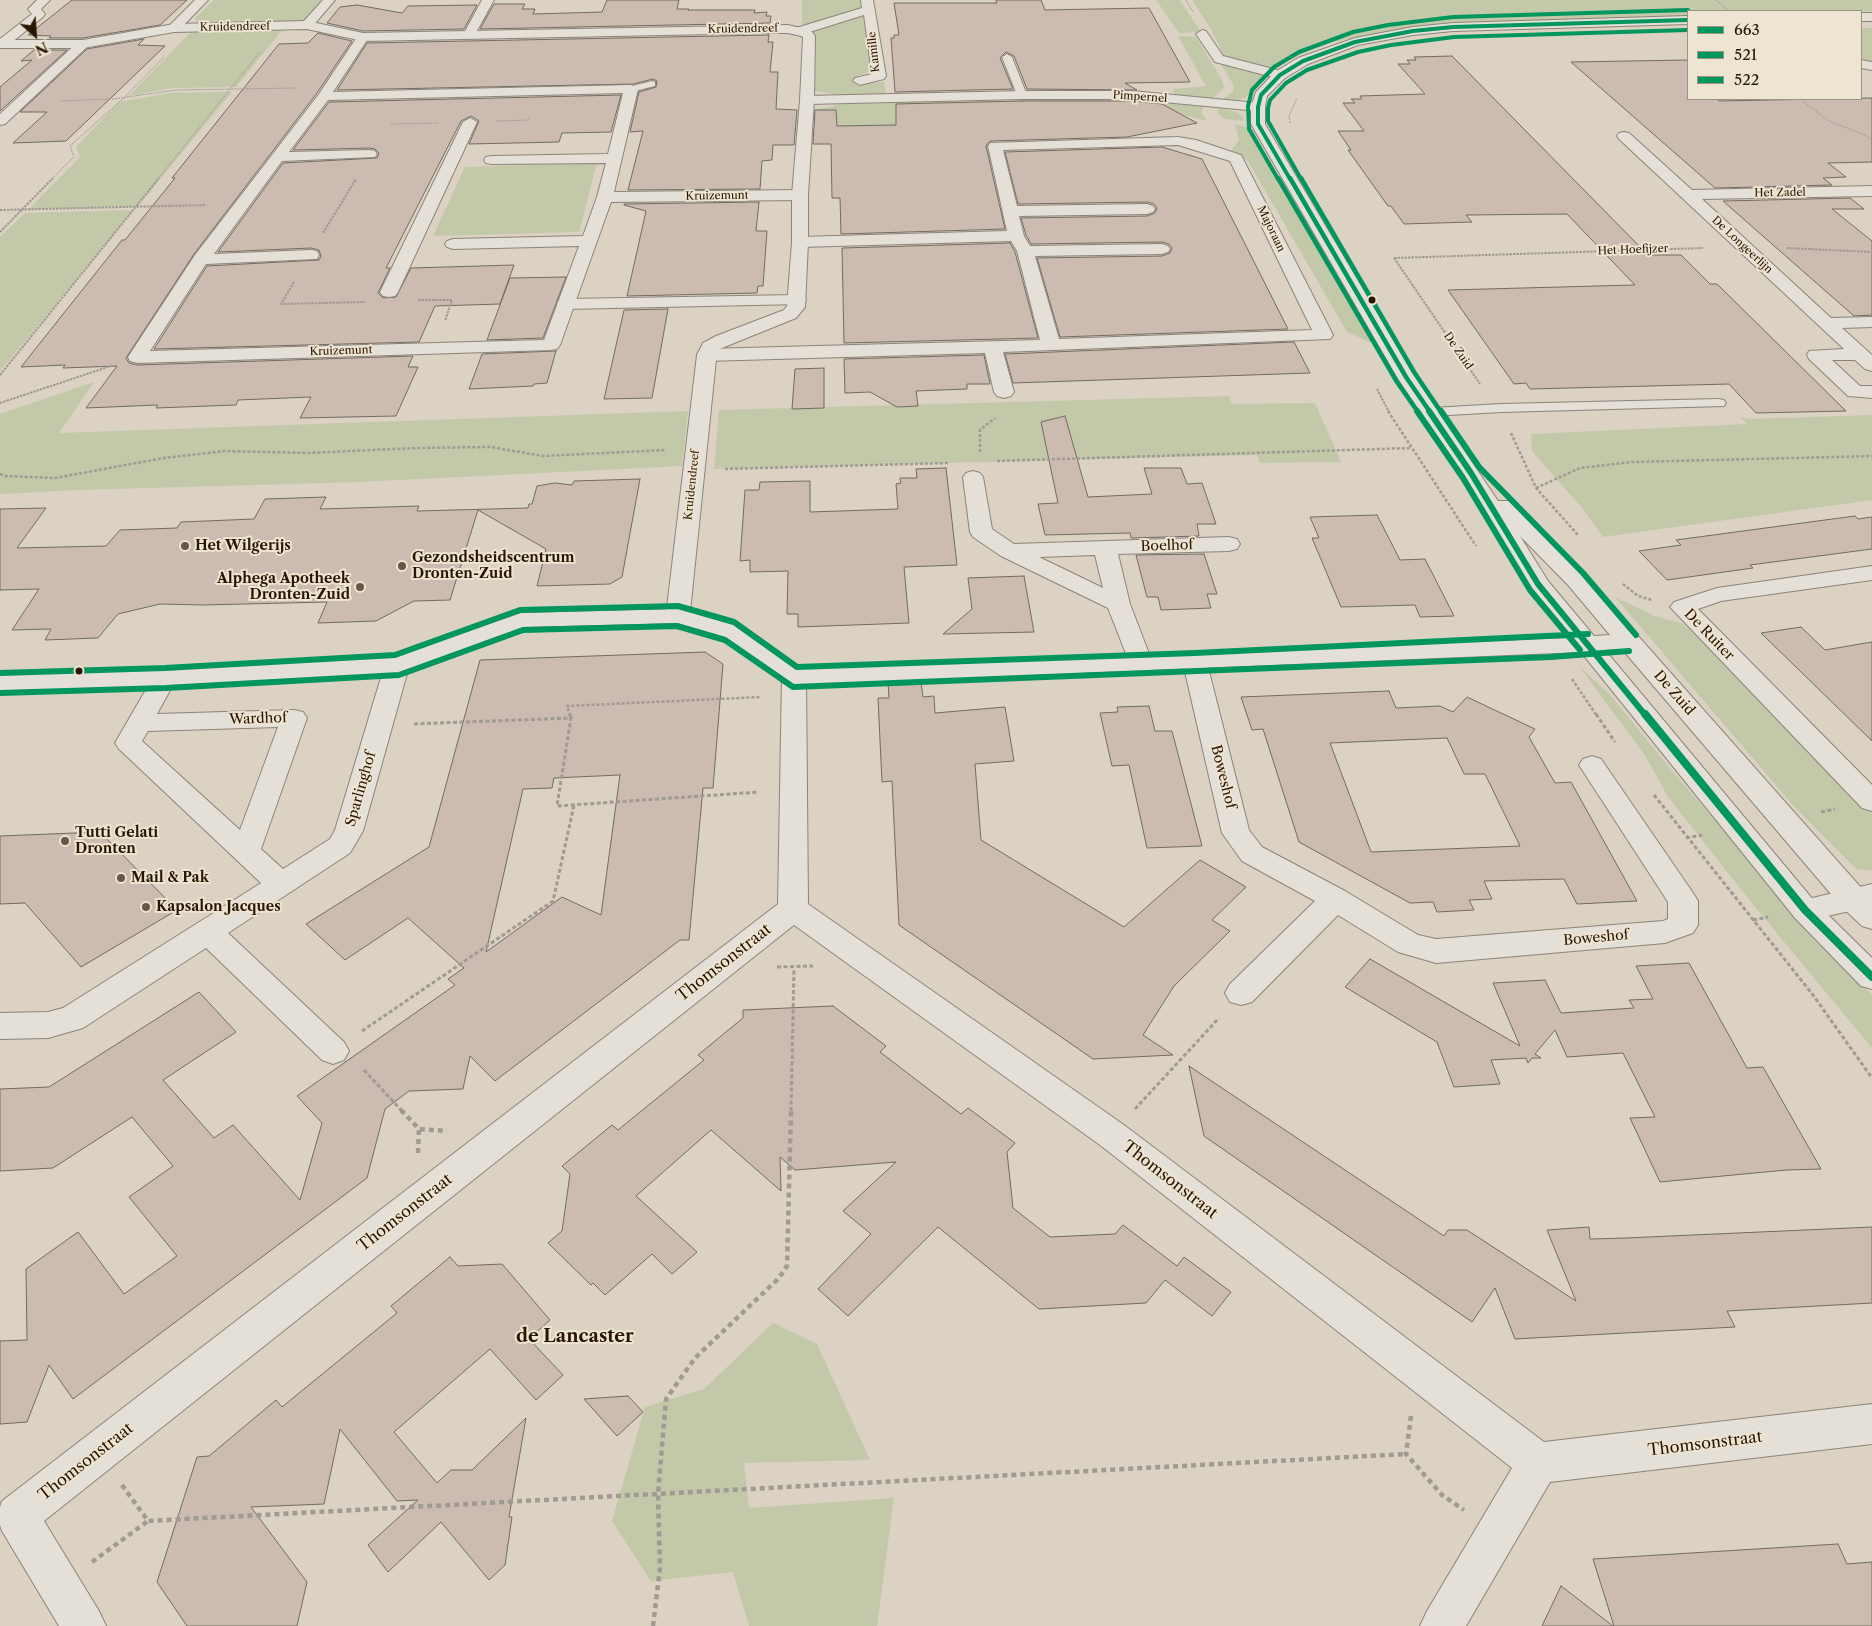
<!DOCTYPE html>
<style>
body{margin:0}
#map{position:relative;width:1872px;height:1626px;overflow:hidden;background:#dbd2c3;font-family:"Libre Caslon Text",serif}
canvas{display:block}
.legend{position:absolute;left:1687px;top:10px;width:175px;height:90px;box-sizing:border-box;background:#eee4d2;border:1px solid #9f927f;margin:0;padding:6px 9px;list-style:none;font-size:15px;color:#281603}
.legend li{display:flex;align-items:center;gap:10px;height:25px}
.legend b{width:25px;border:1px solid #9f927f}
.north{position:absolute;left:10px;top:10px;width:50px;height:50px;-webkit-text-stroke:4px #eee4d2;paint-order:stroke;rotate:154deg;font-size:14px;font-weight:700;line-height:20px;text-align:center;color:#281603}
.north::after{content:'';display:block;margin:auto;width:18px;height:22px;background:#281603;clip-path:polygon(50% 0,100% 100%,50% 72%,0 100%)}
</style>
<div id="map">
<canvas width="1872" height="1626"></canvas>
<ul class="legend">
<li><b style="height:6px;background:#00965e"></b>663</li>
<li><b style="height:6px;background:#00965e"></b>521</li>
<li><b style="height:6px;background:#00965e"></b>522</li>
</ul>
<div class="north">N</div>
</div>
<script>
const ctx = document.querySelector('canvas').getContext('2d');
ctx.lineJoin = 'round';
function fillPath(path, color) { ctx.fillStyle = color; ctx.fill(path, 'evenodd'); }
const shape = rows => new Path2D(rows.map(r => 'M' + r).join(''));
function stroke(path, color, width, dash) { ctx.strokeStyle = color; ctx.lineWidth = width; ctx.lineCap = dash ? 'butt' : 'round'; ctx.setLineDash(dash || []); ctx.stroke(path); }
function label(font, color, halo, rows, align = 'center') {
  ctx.font = font + ' "Libre Caslon Text",serif'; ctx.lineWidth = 4; ctx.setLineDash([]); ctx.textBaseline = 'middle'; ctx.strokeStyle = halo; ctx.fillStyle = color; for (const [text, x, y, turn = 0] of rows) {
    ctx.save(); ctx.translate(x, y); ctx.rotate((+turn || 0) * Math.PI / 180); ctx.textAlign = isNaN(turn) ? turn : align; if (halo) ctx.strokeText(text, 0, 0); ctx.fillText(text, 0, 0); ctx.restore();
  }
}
fillPath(shape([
 [214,0,323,0,306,20,282,23,197,24,195,18],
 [802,0,861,0,862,7,802,28],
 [1156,0,1180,0,1201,32,1179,33],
 [1192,0,1872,0,1872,11,1688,11,1688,16,1428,24,1327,43,1285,62,1276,70,1225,58,1211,29],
 [863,15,871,71,857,76,858,84,884,82,886,95,847,96,815,91,816,35,813,32],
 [1861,28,1872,28,1872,62,1861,59],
 [282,30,236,87,172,88,129,96,192,31],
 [1178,36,1196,37,1222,80,1224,88,1213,98,1175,95,1173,89,1206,86],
 [1221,64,1229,64,1266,75,1245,98,1232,101,1221,100,1233,92,1234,86],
 [232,92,138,206,29,209,80,157,76,147,119,102,170,93],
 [1050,100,1133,100,1204,106,1201,112,1207,121,1164,110,894,130,815,132,815,110,842,104],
 [1219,108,1236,112,1244,118,1243,121,1225,119,1219,115,1217,111],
 [1235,124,1253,129,1274,171,1369,328,1378,346,1347,332,1248,161,1237,153,1231,151,1239,140],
 [597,163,579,232,433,236,465,167],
 [134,210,0,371,0,237,25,213],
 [94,382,59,433,688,411,682,466,359,482,79,490,0,494,0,414],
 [1229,396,1232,404,1315,403,1341,462,1260,463,1257,455,714,469,719,410],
 [1872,415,1872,500,1603,537,1582,508,1532,451,1531,434,1747,424,1740,417,1749,419],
 [1615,597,1655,616,1683,624,1726,661,1872,814,1872,871,1856,869,1792,804],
 [1579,666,1612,697,1674,773,1793,911,1872,995,1872,1048,1747,897,1668,797,1646,757],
 [773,1323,817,1344,870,1460,744,1463,749,1508,894,1498,877,1626,749,1626,733,1572,651,1581,612,1521,645,1407,704,1389]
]), '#c3c8a9');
const building = shape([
 [72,0,187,0,160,25,83,38,49,38,51,36,28,35,72,0],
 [607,0,679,0,677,9,689,9,688,10,755,10,754,13,767,12,766,16,771,16,770,23,480,29,494,4,525,4,522,9,535,9,533,14,602,12,607,0],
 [996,0,1041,0,1045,10,1149,8,1190,82,1125,83,1137,90,1027,89,1014,56,1006,52,1000,58,1013,89,895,92,891,38,894,38,894,35,899,35,894,3,997,3,996,0],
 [357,5,402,13,408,6,477,5,464,29,363,31,327,23,340,7,357,5],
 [318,33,352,41,317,93,194,254,126,358,129,363,137,365,413,356,408,367,418,367,396,416,300,418,311,397,238,400,236,405,156,408,158,405,86,408,117,366,63,368,65,365,21,367,122,240,125,240,175,178,172,178,279,44,308,43,318,33],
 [769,35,768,42,773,42,770,72,778,72,776,109,797,110,794,145,773,145,772,160,762,161,760,189,628,190,643,131,630,132,639,92,656,87,657,81,653,79,633,84,337,90,367,43,769,35],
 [144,39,138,45,165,46,66,141,13,143,47,112,20,112,87,49,144,39],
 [34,50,67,50,0,111,0,87,32,60,21,61,34,50],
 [1452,56,1648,255,1681,255,1710,284,1717,284,1846,411,1756,413,1729,384,1530,389,1526,383,1514,384,1448,290,1635,285,1567,214,1466,215,1472,222,1404,224,1391,206,1388,206,1348,150,1351,150,1338,131,1364,131,1343,103,1355,103,1351,99,1362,99,1360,96,1425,94,1398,64,1410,64,1407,60,1416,60,1414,57,1452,56],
 [1688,60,1688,99,1717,99,1719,101,1872,98,1872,162,1828,163,1846,177,1823,178,1832,185,1715,188,1571,62,1688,60],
 [621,95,611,132,562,133,559,142,469,144,479,121,471,116,461,121,386,268,390,268,378,293,383,298,396,297,411,268,514,265,500,304,435,306,419,342,154,349,207,266,319,260,321,256,319,250,311,248,218,252,283,163,377,158,379,153,375,149,370,148,293,150,329,102,621,95],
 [1022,101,1132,101,1162,104,1197,123,1127,137,990,141,986,146,1005,229,841,234,840,198,832,198,831,144,813,144,815,110,836,110,837,126,896,125,896,104,1022,101],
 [1162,147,1202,159,1288,329,1060,337,1037,258,1162,256,1170,253,1172,248,1169,244,1162,242,1031,244,1026,235,1021,218,1147,216,1155,213,1157,208,1154,204,1147,202,1018,204,1005,152,1162,147],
 [1850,198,1864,209,1832,209,1872,241,1872,315,1854,316,1723,201,1850,198],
 [759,202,756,231,767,231,763,286,758,286,757,293,627,296,646,211,624,205,624,204,759,202],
 [1010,243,1015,252,1038,338,844,343,842,248,1010,243],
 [566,277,543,338,487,340,510,278,566,277],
 [668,309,652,398,604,399,624,310,668,309],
 [1294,342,1310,373,1013,383,1005,354,1294,342],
 [556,351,547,383,534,384,533,386,469,389,482,354,556,351],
 [984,355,990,384,967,384,967,389,916,391,918,406,897,407,870,392,845,393,844,359,984,355],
 [824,368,824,408,792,409,795,369,824,368],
 [1065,416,1088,497,1152,494,1144,468,1181,468,1187,484,1202,483,1216,524,1197,524,1199,536,1131,538,1130,533,1045,535,1038,504,1058,503,1041,422,1065,416],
 [946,468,957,565,904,567,909,623,798,627,798,614,787,614,788,571,750,572,750,560,740,561,745,490,759,490,760,482,810,481,810,512,898,509,896,484,901,483,900,478,917,478,916,469,946,468],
 [640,479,622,577,610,584,537,586,546,549,478,510,450,600,414,601,376,621,318,623,327,602,203,605,160,604,118,614,98,638,45,640,51,629,12,630,39,589,0,590,0,509,46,508,17,548,106,546,120,530,177,528,181,522,254,519,265,499,326,497,320,509,419,506,417,511,528,508,529,504,532,504,537,486,555,483,572,485,574,481,640,479],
 [1377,515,1400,560,1425,559,1454,616,1420,617,1415,605,1341,607,1312,538,1319,538,1310,517,1377,515],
 [1855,516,1858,519,1872,517,1872,549,1750,565,1753,568,1667,580,1639,551,1681,545,1676,540,1855,516],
 [1204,554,1217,594,1207,594,1211,608,1161,610,1158,597,1147,597,1136,555,1204,554],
 [1024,576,1034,632,943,634,972,609,968,578,1024,576],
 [1801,627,1825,650,1872,642,1872,741,1761,633,1801,627],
 [705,652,723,664,713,788,703,788,689,940,680,940,495,1081,470,1056,463,1089,409,1091,385,1109,367,1178,73,1399,49,1365,27,1422,0,1424,0,1341,27,1340,26,1269,78,1232,124,1294,177,1256,129,1197,173,1166,132,1117,53,1168,0,1171,0,1089,49,1087,199,992,236,1032,163,1080,214,1138,233,1125,300,1200,322,1123,297,1096,455,985,448,979,464,968,408,918,345,960,306,924,429,847,480,660,705,652],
 [620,775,601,915,562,897,486,952,523,789,552,788,554,778,620,775],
 [921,682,923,697,934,696,935,713,1005,707,1014,761,975,764,981,840,1124,927,1200,860,1246,887,1212,920,1230,931,1174,986,1143,1035,1173,1055,1093,1059,899,925,892,781,882,782,878,698,889,698,888,683,921,682],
 [1389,691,1396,708,1440,706,1453,712,1467,697,1535,729,1529,737,1555,783,1571,782,1637,901,1577,904,1564,879,1484,881,1492,899,1469,900,1474,910,1437,912,1433,902,1410,903,1299,842,1263,729,1252,730,1241,697,1389,691],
 [1447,738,1464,774,1485,774,1520,846,1371,852,1330,743,1447,738],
 [1149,706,1155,731,1172,731,1202,846,1147,848,1129,765,1112,766,1100,713,1118,712,1117,707,1149,706],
 [100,832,177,910,81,967,25,903,0,904,0,836,100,832],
 [1370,959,1520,1046,1493,983,1545,980,1561,1013,1634,1008,1629,1000,1653,999,1636,966,1689,963,1747,1068,1763,1067,1821,1169,1786,1170,1660,1182,1630,1118,1655,1117,1623,1053,1567,1057,1555,1030,1535,1054,1541,1058,1532,1058,1528,1063,1526,1058,1491,1060,1500,1084,1454,1087,1437,1042,1345,987,1370,959],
 [833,1006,886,1046,880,1052,961,1114,968,1108,1015,1143,1007,1152,1013,1208,1050,1237,1115,1234,1123,1225,1177,1266,1184,1257,1231,1292,1212,1316,1165,1280,1146,1303,1039,1309,938,1227,848,1316,818,1289,871,1234,843,1211,896,1162,795,1170,780,1157,781,1191,711,1130,636,1196,697,1252,672,1274,652,1254,605,1295,593,1283,591,1285,548,1243,562,1231,570,1174,562,1166,612,1125,618,1130,704,1060,698,1055,743,1018,743,1010,833,1006],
 [1189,1066,1444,1236,1448,1230,1467,1230,1576,1301,1547,1230,1589,1227,1590,1239,1626,1238,1872,1227,1872,1303,1727,1311,1735,1327,1515,1339,1495,1288,1472,1322,1204,1136,1189,1066],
 [450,1257,458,1266,502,1264,550,1320,529,1339,563,1375,536,1400,490,1349,394,1432,437,1483,451,1470,472,1470,526,1418,509,1517,512,1517,505,1565,489,1580,441,1522,388,1572,368,1545,418,1500,397,1501,340,1429,324,1504,251,1507,307,1582,297,1626,187,1626,157,1582,197,1457,209,1456,276,1400,282,1407,397,1313,391,1306,450,1257],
 [628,1396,643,1412,617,1436,584,1399,628,1396],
 [1838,1544,1847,1564,1872,1562,1872,1626,1614,1626,1593,1559,1838,1544],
 [1561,1586,1613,1626,1542,1626,1561,1586]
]);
fillPath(building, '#ccbbb0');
stroke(building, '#726b60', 1);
const service = shape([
 [1007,54,1012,57,1027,95,1025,97,1019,97,1017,95,1002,57,1007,54],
 [652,81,655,82,655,86,631,92,626,89,628,87,652,81],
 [1719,399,1724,400,1726,403,1724,406,1501,412,1432,416,1427,415,1425,412,1427,409,1432,408,1501,404,1719,399]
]);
const pedestrian = shape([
 [470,118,477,122,398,292,395,296,389,297,383,296,380,292,463,122,470,118],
 [797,295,803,296,806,300,803,304,566,309,560,308,557,304,560,300,566,299,797,295]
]);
const minor = shape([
 [37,0,50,0,41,9,45,14,43,17,6,47,0,47,0,39,32,14,28,9,37,0],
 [195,0,208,0,178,31,170,31,168,28,170,25,195,0],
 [323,0,335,0,311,28,303,28,301,25,303,22,323,0],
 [482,0,494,0,473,38,465,38,463,35,482,0],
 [861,0,873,0,886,76,884,79,860,85,853,81,855,78,872,74,864,15,800,35,794,31,796,28,862,8,861,0],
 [1202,30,1206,31,1223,56,1285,72,1287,75,1280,79,1215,62,1196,34,1202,30],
 [363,33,369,37,333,92,631,85,638,89,614,192,800,190,805,192,808,195,805,198,800,200,611,202,560,345,557,349,551,350,137,363,130,361,128,357,195,255,319,94,359,34,363,33],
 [623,93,608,154,491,156,486,157,484,160,486,163,491,164,606,163,597,197,583,236,453,239,447,241,445,244,447,247,453,249,579,246,544,340,150,351,206,264,317,259,319,255,317,251,311,250,214,254,282,161,375,157,377,154,375,151,370,150,289,152,328,100,623,93],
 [83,40,87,41,89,44,87,47,5,124,0,125,0,114,79,41,83,40],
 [1861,60,1872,62,1872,70,1861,68,1861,60],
 [1022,91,1132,91,1258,103,1265,107,1258,111,1132,99,1022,99,807,104,800,100,807,96,1022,91],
 [1624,132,1629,133,1692,190,1872,186,1872,196,1702,199,1831,318,1872,317,1872,327,1842,328,1872,355,1872,371,1865,369,1855,360,1832,360,1860,386,1872,386,1872,398,1848,396,1809,359,1807,355,1809,351,1844,349,1619,139,1617,136,1619,133,1624,132],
 [1178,137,1196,140,1241,155,1333,335,1330,339,1003,352,1014,392,1011,396,1004,398,997,396,994,392,985,353,706,361,699,359,697,355,699,351,706,349,1040,340,1017,251,1011,241,800,247,794,245,792,242,794,239,800,237,1007,231,988,146,990,143,1178,137],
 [1178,145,1230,161,1312,330,1059,339,1035,256,1162,254,1168,252,1170,249,1168,246,1162,244,1030,246,1024,236,1019,216,1147,214,1153,212,1155,209,1153,206,1147,204,1017,206,1003,150,1178,145],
 [973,471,980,473,983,477,992,529,1014,544,1229,537,1237,539,1240,544,1237,549,1229,551,1118,554,1130,604,1153,664,1150,669,1141,672,1132,669,1108,608,1001,556,973,537,970,532,963,477,966,473,973,471],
 [1095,555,1103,588,1039,557,1095,555],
 [1872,566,1872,580,1721,601,1698,609,1872,785,1872,811,1862,808,1670,607,1674,602,1717,588,1872,566],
 [678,609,686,611,690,616,686,621,678,623,524,627,408,670,363,831,350,853,228,933,344,1042,349,1051,344,1060,333,1064,322,1060,206,948,83,1028,48,1038,0,1039,0,1013,48,1012,63,1008,261,883,119,749,115,743,148,686,0,691,0,675,165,670,394,657,521,613,678,609],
 [382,674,335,830,330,839,283,869,261,849,307,718,303,712,294,710,157,714,173,685,382,674],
 [278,727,240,830,142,741,148,731,278,727],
 [1195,655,1204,658,1207,663,1249,830,1262,847,1345,891,1418,935,1436,939,1663,921,1668,919,1668,902,1579,765,1583,759,1592,756,1601,759,1693,893,1698,901,1698,925,1693,933,1665,943,1436,963,1398,952,1338,915,1252,1002,1241,1005,1230,1002,1225,993,1230,984,1315,901,1242,861,1222,833,1183,663,1186,658,1195,655],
 [794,669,803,671,806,677,808,904,1124,1125,1544,1442,1872,1404,1872,1444,1550,1482,1466,1626,1420,1626,1427,1611,1512,1468,1100,1145,794,925,44,1521,99,1611,106,1626,59,1626,2,1531,0,1525,0,1507,2,1501,778,904,782,677,785,671,794,669],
 [1872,884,1872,906,1805,921,1795,918,1790,910,1795,902,1872,884]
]);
const tertiary = shape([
 [1861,13,1872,13,1872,21,1861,21,1861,13],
 [1688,16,1688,24,1453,31,1413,35,1358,45,1308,64,1285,78,1267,96,1265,107,1265,124,1415,377,1498,501,1511,501,1584,575,1872,900,1872,929,1862,926,1842,907,1622,649,1605,650,1815,902,1872,958,1872,989,1861,986,1795,918,1581,652,794,685,785,683,721,636,670,621,666,616,697,355,703,343,716,336,784,310,787,306,792,242,792,195,800,100,803,37,801,36,788,33,764,33,363,41,307,29,174,32,83,48,0,48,0,40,83,40,174,24,307,21,363,33,788,25,809,30,813,33,815,36,814,100,808,195,808,242,805,307,796,318,717,350,690,612,737,626,799,669,1569,638,1526,584,1461,473,1397,377,1251,124,1251,107,1256,92,1275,72,1298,58,1355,38,1413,27,1453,23,1688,16],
 [1520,536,1568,585,1610,635,1594,636,1548,581,1520,536]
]);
stroke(service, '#8b8479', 2);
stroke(pedestrian, '#8b8479', 2);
stroke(minor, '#8b8479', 2);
stroke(tertiary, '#8b8479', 2);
stroke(shape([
 [1186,0,1193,12],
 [1716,0,1729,11],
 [1803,99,1805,103,1829,121,1865,135,1872,140],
 [61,101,113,99,176,90,296,88],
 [497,121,529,120,530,116],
 [1290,123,1289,116,1297,98],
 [391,124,438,123],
 [52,179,74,157,70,146,124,98,164,57],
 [158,179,260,52]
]), '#a09a92', 1, [2, 1]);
stroke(shape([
 [0,210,205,205],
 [0,232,53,178],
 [323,233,356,179],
 [1787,248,1872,252],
 [1394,258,1703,248],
 [1394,258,1480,384],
 [294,282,281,304,365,302],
 [418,300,452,300,445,321],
 [0,375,159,178],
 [1377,389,1389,412],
 [0,403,111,366]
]), '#a09a92', 2, [2.5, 1]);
stroke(shape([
 [1388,411,1476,546],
 [1511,433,1536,488,1578,535],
 [980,452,980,430,995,418],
 [997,461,1411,448],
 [725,469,948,463],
 [0,474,6,476,55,478,164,458,225,451,309,453,414,448,491,447,543,456,665,450],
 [1536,488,1580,468,1632,462,1872,456],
 [1623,584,1638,596,1652,600],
 [1572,679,1597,716],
 [570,716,567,706,761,697]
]), '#a09a92', 2.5, [3, 2]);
stroke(shape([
 [570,714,571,718],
 [1596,714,1615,742],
 [414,724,571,718,557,806,759,792],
 [1654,795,1813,995,1872,1078],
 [1821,812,1835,809],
 [1686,838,1702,835],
 [1753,920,1768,917],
 [777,967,813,966],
 [362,1031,553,901,574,805],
 [364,1070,402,1111],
 [1135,1109,1219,1018],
 [791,1111,794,968]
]), '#a09a92', 3, [4, 2.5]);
stroke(shape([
 [401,1110,419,1129,447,1131],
 [418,1153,419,1129],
 [1411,1416,1406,1454,1442,1495,1464,1510],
 [122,1485,148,1521,1406,1454],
 [92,1562,148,1521],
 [653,1626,660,1568,658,1494,666,1399,695,1358,779,1278,787,1266,791,1110]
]), '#a09a92', 4.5, [5, 4]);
fillPath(service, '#e4dfd7');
fillPath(pedestrian, '#e4dfd7');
fillPath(minor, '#e4dfd7');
fillPath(tertiary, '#e4dfd7');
stroke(shape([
 [1290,179,1258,124,1258,107,1261,95,1280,75,1303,61,1355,42,1413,31,1453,27,1688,20]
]), '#00965e', 4);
stroke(shape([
 [1290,178,1406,377,1430,412]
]), '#00965e', 4.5);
stroke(shape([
 [1429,411,1471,473,1538,584,1646,716]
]), '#00965e', 6);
stroke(shape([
 [1645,714,1805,910,1872,977]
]), '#00965e', 8);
stroke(shape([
 [1301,179,1268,121,1268,108,1270,100,1286,83,1307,70,1358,52,1391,45,1454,37,1688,30]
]), '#00965e', 4);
stroke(shape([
 [1301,178,1414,372,1441,412]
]), '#00965e', 4.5);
stroke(shape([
 [1441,411,1479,467,1583,573,1636,635],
 [0,693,166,688,399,675,523,630,677,626,725,640,793,687,1551,657,1629,651]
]), '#00965e', 6);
stroke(shape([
 [1278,179,1249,129,1248,106,1252,90,1274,67,1299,52,1353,32,1388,25,1453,17,1688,10]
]), '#00965e', 4);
stroke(shape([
 [1278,178,1397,382,1418,412]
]), '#00965e', 4.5);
stroke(shape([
 [1417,411,1463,478,1530,590,1580,650],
 [0,673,165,668,395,655,520,610,678,606,734,622,797,667,1195,653,1588,634]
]), '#00965e', 6);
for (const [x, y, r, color] of [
 [1372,300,4.5,"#281603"],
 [185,546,5,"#675846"],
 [402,566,5,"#675846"],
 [360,587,5,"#675846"],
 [79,671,4.5,"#281603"],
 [65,841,5,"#675846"],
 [121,878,5,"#675846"],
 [146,907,5,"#675846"]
]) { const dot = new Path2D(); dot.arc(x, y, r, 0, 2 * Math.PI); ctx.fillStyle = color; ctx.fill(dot); stroke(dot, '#eee4d2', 2); }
label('11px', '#281603', '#eee4d2', [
 ["Kruidendreef",235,27,-1],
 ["Kruidendreef",743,29,-1],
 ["Kamille",874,52,-96],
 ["Pimpernel",1140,97,4],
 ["Het Zadel",1780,193,-1],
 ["Kruizemunt",717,196,-1],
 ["Majoraan",1271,229,64],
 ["De Longeerlijn",1742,245,43],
 ["Het Hoefijzer",1633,250,-2],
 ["Kruizemunt",341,351,-2],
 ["De Zuid",1458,351,56],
 ["Kruidendreef",692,485,-84]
]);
label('bold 14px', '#281603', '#eee4d2', [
 ["Het Wilgerijs",195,546],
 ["Gezondsheidscentrum",412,558],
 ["Dronten-Zuid",412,574],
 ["Alphega Apotheek",350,579,"right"],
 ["Dronten-Zuid",350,595,"right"],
 ["Tutti Gelati",75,833],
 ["Dronten",75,849],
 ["Mail & Pak",131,878],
 ["Kapsalon Jacques",156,907]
], 'left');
label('14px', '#281603', '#eee4d2', [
 ["Boelhof",1167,546,-2],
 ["De Ruiter",1709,635,46],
 ["De Zuid",1674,693,49],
 ["Wardhof",258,719,-2],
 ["Boweshof",1223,777,76],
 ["Sparlinghof",361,789,-74],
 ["Boweshof",1596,938,-5]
]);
label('16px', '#281603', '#eee4d2', [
 ["Thomsonstraat",724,963,-38],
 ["Thomsonstraat",1170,1180,38],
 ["Thomsonstraat",405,1213,-38],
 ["Thomsonstraat",1705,1444,-7],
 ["Thomsonstraat",86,1462,-38]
]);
label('bold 18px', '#281603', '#eee4d2', [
 ["de Lancaster",575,1337]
]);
</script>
